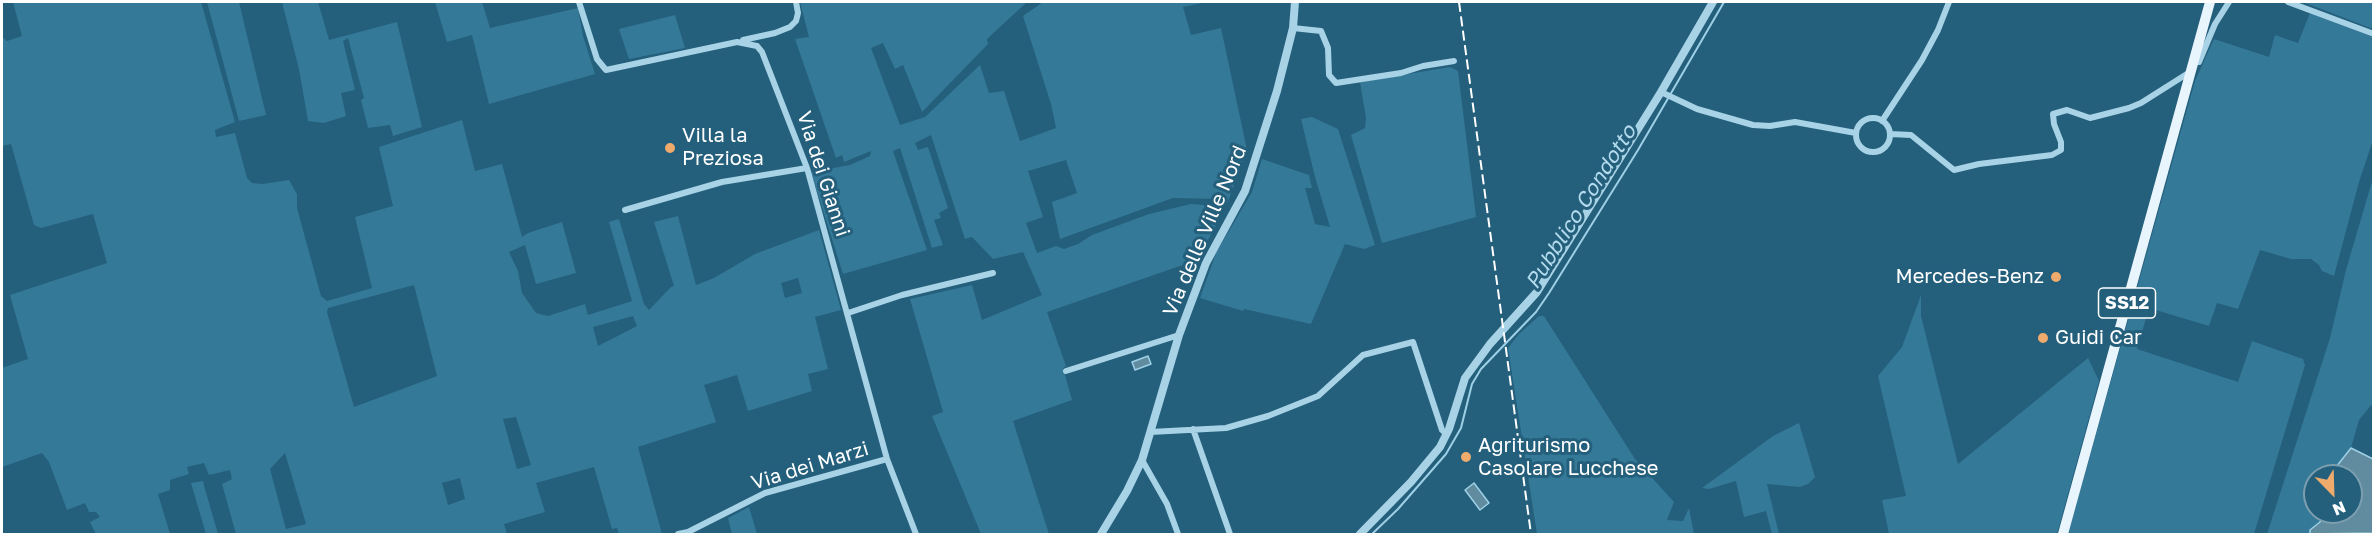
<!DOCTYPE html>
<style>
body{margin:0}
#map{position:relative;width:2375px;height:536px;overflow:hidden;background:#245f7c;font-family:"Golos Text",sans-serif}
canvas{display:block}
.frame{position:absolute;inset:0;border:3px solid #fff;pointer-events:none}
.north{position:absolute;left:2303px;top:464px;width:60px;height:60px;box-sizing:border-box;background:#245f7c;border:2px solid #7c9fb0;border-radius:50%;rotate:157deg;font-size:16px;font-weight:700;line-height:24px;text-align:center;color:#fff}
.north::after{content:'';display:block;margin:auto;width:21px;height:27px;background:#efab6c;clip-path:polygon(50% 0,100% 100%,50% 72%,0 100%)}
</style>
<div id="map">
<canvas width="2375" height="536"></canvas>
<div class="frame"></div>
<div class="north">N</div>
</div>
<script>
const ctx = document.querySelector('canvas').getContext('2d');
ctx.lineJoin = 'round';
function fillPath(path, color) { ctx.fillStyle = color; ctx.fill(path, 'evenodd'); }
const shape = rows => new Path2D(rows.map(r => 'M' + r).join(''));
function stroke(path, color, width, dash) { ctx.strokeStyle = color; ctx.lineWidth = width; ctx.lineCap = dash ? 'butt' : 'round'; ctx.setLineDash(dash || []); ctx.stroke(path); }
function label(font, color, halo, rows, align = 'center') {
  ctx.font = font + ' "Golos Text",sans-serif'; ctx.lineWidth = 6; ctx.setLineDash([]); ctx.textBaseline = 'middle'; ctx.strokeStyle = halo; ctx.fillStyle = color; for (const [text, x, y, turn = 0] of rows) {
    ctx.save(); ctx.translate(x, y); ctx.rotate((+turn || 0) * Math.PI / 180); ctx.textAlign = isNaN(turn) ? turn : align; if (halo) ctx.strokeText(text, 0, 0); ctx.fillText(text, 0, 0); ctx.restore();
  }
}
fillPath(shape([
 [13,2,201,2,235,122,215,130,216,137,235,133,247,178,252,183,263,184,289,180,297,194,297,208,321,296,327,301,372,288,355,217,393,206,379,147,462,120,475,171,502,164,522,237,528,233,562,222,576,273,536,284,525,245,509,252,518,271,522,293,536,313,548,316,585,304,588,315,632,301,609,222,619,219,644,304,649,310,671,287,674,286,654,222,678,216,696,285,714,278,755,254,819,230,841,310,815,317,828,369,808,374,812,391,748,411,737,375,704,385,716,422,638,447,662,534,619,534,617,528,612,529,594,467,536,483,545,512,504,524,507,534,236,534,222,484,232,479,230,470,209,475,204,463,187,467,189,474,170,480,170,490,158,494,170,534,96,534,90,522,100,517,96,512,89,512,85,503,67,510,49,462,42,453,2,467,2,368,28,359,10,295,107,263,93,214,41,228,34,225,11,144,2,146,2,37,7,41,22,36],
 [798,278,802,293,785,298,781,283],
 [414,285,437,376,354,407,327,312,328,308],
 [633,316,637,326,598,346,593,327],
 [516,417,531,465,517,469,503,419],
 [285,453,306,524,286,529,270,469],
 [460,478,465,499,448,505,442,483],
 [207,2,239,2,266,115,239,121],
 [282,2,318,2,329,40,397,22,422,127,393,136,390,125,368,128,361,100,364,98,348,38,343,41,355,90,341,93,346,116,324,123,308,121,299,69],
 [435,2,482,2,490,28,578,8,583,36,595,74,489,104,472,35,447,42],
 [800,2,1027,2,987,39,988,44,922,112,903,65,895,69,883,43,871,48,900,125,925,117,980,65,989,93,1004,91,1020,141,1056,128,1051,104,1023,16,1043,2,1207,2,1183,7,1191,35,1221,28,1247,150,1227,204,1221,208,1220,218,1197,260,1047,312,1066,366,1063,368,1072,400,1013,421,1049,534,981,534,932,416,943,412,910,299,972,285,982,320,1042,295,1023,252,993,259,972,237,965,239,931,135,915,143,918,150,928,147,948,208,939,213,941,218,934,220,943,245,932,248,900,148,893,151,927,250,843,274,811,172,850,165,870,156,871,151,844,162,842,155,836,158,795,39,809,37],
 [1066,160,1077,193,1052,202,1060,239,1173,198,1221,199,1217,206,1191,204,1149,214,1092,235,1078,244,1064,249,1056,246,1037,253,1026,223,1043,217,1028,171],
 [2303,2,2373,2,2373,29],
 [2310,13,2373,37,2373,140,2359,182,2334,276,2322,271,2319,265,2311,259,2291,259,2260,250,2238,309,2217,303,2209,326,2149,308,2137,349,2238,382,2252,341,2303,359,2305,365,2254,534,2068,534,2195,81,2214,39,2269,57,2275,35,2298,43],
 [675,15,685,48,629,59,619,29],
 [1450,67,1458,71,1476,217,1382,243,1351,135,1365,128,1366,118,1360,82],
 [1312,117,1338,129,1375,245,1364,249,1345,244,1311,324,1244,309,1243,311,1200,298,1216,253,1252,192,1262,159,1309,175,1312,188,1305,188,1315,224,1330,227,1315,177,1301,119],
 [2373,178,2373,403,2359,420,2351,448,2329,476,2315,476,2315,512,2324,512,2320,522,2310,530,2310,534,2267,534,2330,338,2346,270],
 [1921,295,1921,316,1958,464,2088,358,2099,381,2057,534,1889,534,1882,500,1906,496,1878,376,1902,347],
 [1539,316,1544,316,1635,459,1674,502,1667,520,1683,521,1689,508,1694,534,1537,534,1508,348,1519,334],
 [1799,423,1815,477,1808,484,1800,487,1767,484,1779,534,1772,534,1766,511,1744,517,1736,481,1709,489,1702,488,1773,436],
 [203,481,205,489,218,534,206,534,191,483],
 [749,507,757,534,732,534,728,518]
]), '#357998');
const water = shape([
 [1148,356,1151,364,1135,370,1132,362,1148,356],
 [2351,448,2373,459,2373,533,2310,534,2310,530,2320,522,2324,512,2351,512,2351,476,2329,476,2351,448],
 [1474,483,1489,503,1480,510,1465,490,1474,483]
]);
fillPath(water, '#618ca0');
stroke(water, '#9dd0e6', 1.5);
stroke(shape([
 [1372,534,1398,509,1446,454,1461,428,1472,384,1481,369,1536,312,1549,293,1638,150,1724,2]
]), '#9dd0e6', 2);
stroke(shape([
 [579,2,597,59,606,70,737,42,757,46,762,52,807,168,887,459,916,534],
 [2288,2,2374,34],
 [1293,28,1321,31,1328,48,1329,75,1336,83,1401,73,1423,66,1454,61],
 [743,40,775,33,790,27,796,21,798,13,796,2],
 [2194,61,2199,62,2215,24,2229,2],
 [1661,92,1697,109,1753,125,1770,126,1795,122,1856,133],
 '1856 135a17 17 0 1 1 34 0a17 17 0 1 1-34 0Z',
 [1882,121,1922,60,1938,30,1949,2],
 [1890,134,1911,135,1954,170,1979,164,2052,155,2061,150,2061,142,2054,124,2053,114,2067,110,2090,118,2129,108,2141,103,2190,72],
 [625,210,722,182,807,168],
 [848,313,902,295,993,273],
 [1066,371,1179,335],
 [1193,429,1230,534],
 [1150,432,1226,428,1268,416,1318,396,1363,355,1413,342,1442,430,1446,434],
 [1142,460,1167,504,1178,534],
 [678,534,688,532,765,493,887,459]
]), '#a8d2e5', 6);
stroke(shape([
 [1101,534,1127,491,1142,460,1179,335,1206,263,1245,191,1277,91,1293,28,1295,2],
 [1360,534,1411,482,1440,447,1449,429,1465,378,1490,344,1537,292,1661,92,1713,2]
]), '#a8d2e5', 8);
stroke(shape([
 [2063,534,2210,2]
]), '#e9f5fd', 10);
stroke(shape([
 [1459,2,1531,534]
]), '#fff', 2, [10, 4.5]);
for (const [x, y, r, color] of [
 [670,148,6,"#efab6c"],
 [2056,277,6,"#efab6c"],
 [2043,338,6,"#efab6c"],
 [1466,457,6,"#efab6c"]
]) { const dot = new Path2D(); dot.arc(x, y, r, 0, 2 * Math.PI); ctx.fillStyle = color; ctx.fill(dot); stroke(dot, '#245f7c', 2); }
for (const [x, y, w] of [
 [2127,303,57]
]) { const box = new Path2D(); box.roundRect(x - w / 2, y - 15, w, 30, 4.5); ctx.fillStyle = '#245f7c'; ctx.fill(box); stroke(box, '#fff', 1.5); }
label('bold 18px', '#fff', null, [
 ["SS12",2127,303]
]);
label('20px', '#fff', '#245f7c', [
 ["Villa la",682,136],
 ["Preziosa",682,159],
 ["Mercedes-Benz",2044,277,"right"],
 ["Guidi Car",2055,338],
 ["Agriturismo",1478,446],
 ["Casolare Lucchese",1478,469]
], 'left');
label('20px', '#fff', '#245f7c', [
 ["Via dei Gianni",823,174,72],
 ["Via delle Ville Nord",1205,231,-67],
 ["Via dei Marzi",810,466,-17]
]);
label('italic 21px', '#b3dbed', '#245f7c', [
 ["Pubblico Condotto",1581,207,-58]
]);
</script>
